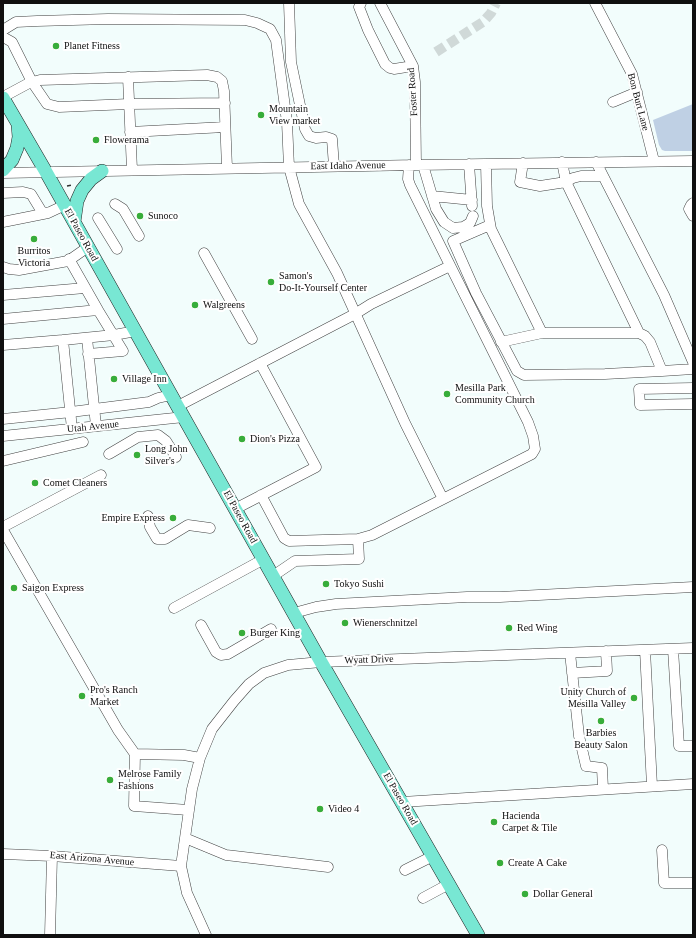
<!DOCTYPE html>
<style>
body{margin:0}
#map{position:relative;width:696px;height:938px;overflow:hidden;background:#f2fdfc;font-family:Georgia,serif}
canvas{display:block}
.frame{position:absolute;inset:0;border:4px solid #0f0f0f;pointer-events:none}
</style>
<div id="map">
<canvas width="696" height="938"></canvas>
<div class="frame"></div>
</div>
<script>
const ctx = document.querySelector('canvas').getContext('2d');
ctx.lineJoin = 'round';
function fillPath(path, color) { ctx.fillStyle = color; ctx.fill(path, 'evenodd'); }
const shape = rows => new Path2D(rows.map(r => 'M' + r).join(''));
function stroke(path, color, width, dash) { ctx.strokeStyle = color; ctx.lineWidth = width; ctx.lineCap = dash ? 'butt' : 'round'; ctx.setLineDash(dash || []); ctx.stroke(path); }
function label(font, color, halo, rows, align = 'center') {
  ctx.font = font + ' Georgia,serif'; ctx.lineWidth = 4; ctx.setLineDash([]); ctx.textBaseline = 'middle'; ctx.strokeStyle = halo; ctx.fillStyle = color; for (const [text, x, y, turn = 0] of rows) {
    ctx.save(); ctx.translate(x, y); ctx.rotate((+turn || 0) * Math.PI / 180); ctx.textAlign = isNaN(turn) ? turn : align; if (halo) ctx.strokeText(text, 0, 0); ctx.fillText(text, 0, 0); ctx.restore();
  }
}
fillPath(shape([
 [693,104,693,151,665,151,662,150,659,145,653,120]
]), '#bfd0e4');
stroke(shape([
 [436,52,483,22,491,13,496,3]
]), '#d0d9d8', 10, [10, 5]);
const minor = shape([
 [289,3,291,62,305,129,309,136,316,138,326,137,332,139,334,166],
 [361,3,359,7,368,30,385,64,390,68,394,69,413,66],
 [380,3,413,66,415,82,416,165],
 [595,3,632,74,654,161],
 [3,30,16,22,37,21,108,19,245,20,257,23,270,29,276,40,287,122,289,167,299,204,337,273,405,423,443,499],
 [3,37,12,42,32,82,47,104,59,107,129,104,225,103],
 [128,77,132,170],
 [3,97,29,83,40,80,207,75,217,77,222,81,224,91,227,168],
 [613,102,637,92],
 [130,132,225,127],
 [562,162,566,182,639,333],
 [596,162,664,295,693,362],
 [523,163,520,182,540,186,566,182,573,178,581,176,603,176],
 [469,164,472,206],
 [486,164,487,206,491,229,542,333,639,333,645,336,650,342,662,371,693,369],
 [423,165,436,209,444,222,453,228,463,227,470,223,473,216],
 [3,173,416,165,693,161],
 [3,193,23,192,31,194,42,212,48,213,65,205],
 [432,196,472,200],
 [693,203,691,205,689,209,693,216],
 [115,204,123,209,139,236],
 [98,218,117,249],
 [3,222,48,213],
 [490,225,453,241,476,293,517,371,524,375,605,374,662,371],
 [204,253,252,339],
 [3,267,9,269,19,270,68,261,88,247],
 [3,295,85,288],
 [3,319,98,310,69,259],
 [87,338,96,426],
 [63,340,114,335,136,331],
 [501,342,542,333],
 [3,345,63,340,72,429],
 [88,354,123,351,98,310],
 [693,388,639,389,640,405,693,404],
 [178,406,355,314,371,304,450,266],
 [3,419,71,412,149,402,158,398,171,395],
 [3,436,184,417],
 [109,454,138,437,158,435,166,441,176,457],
 [3,461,83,442],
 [261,495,284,538,289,541,358,539,372,535,532,454,535,449,533,436,528,422,410,185,408,179,409,165],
 [235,509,316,467,260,363],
 [148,516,150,527,157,539,165,539,188,525,210,528],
 [3,527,101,475],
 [3,530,118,730,135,754,184,755,200,758],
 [273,576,295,561,359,559,358,539],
 [174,608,264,559],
 [294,613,316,607,336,604,467,597,500,597,693,587],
 [201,625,216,652,221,655,228,654,271,629],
 [673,649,679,746,693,746],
 [645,650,652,786],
 [570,653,579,736,586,766,602,768,603,789],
 [572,673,607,671,606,651],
 [135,754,134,806,188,810],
 [402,802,693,784],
 [185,838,226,855,328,867],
 [662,850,664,883,693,883],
 [3,854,52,856,181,866],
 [405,870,433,856],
 [423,898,449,884],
 [50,935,52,856],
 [206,935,187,893,181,866,192,789,200,758,212,729,234,701,249,684,264,673,288,665,321,662,693,648]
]);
const major = shape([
 [3,98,46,172,321,662,478,935],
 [3,170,12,160,17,148,19,137,18,125],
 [74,222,77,201,82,190,91,179,102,171]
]);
stroke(minor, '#424242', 11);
stroke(major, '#202020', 14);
stroke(shape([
 [67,186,72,185]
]), '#313131', 1.5, [4, 2]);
stroke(minor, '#fff', 10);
stroke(major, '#78e7d3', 13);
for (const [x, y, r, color] of [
 [56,46,4,"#38ad3a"],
 [261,115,4,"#38ad3a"],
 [96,140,4,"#38ad3a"],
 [140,216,4,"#38ad3a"],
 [34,239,4,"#38ad3a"],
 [271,282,4,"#38ad3a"],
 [195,305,4,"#38ad3a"],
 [114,379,4,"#38ad3a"],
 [447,394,4,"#38ad3a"],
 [242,439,4,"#38ad3a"],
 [137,455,4,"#38ad3a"],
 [35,483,4,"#38ad3a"],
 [173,518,4,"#38ad3a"],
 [326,584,4,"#38ad3a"],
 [14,588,4,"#38ad3a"],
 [345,623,4,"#38ad3a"],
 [509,628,4,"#38ad3a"],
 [242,633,4,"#38ad3a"],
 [82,696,4,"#38ad3a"],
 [634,698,4,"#38ad3a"],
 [601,721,4,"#38ad3a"],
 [110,780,4,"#38ad3a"],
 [320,809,4,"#38ad3a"],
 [494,822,4,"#38ad3a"],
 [500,863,4,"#38ad3a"],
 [525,894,4,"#38ad3a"]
]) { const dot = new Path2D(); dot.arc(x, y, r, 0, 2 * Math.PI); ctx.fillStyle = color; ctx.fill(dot); stroke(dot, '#fff', 1.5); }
label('10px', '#0f0f0f', '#fff', [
 ["Planet Fitness",64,46],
 ["Mountain",269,109],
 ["View market",269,121],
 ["Flowerama",104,140],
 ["Sunoco",148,216],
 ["Burritos",34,251,"center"],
 ["Victoria",34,263,"center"],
 ["Samon's",279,276],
 ["Do-It-Yourself Center",279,288],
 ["Walgreens",203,305],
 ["Village Inn",122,379],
 ["Mesilla Park",455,388],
 ["Community Church",455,400],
 ["Dion's Pizza",250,439],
 ["Long John",145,449],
 ["Silver's",145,461],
 ["Comet Cleaners",43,483],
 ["Empire Express",165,518,"right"],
 ["Tokyo Sushi",334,584],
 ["Saigon Express",22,588],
 ["Wienerschnitzel",353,623],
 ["Red Wing",517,628],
 ["Burger King",250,633],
 ["Pro's Ranch",90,690],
 ["Market",90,702],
 ["Unity Church of",626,692,"right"],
 ["Mesilla Valley",626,704,"right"],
 ["Barbies",601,733,"center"],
 ["Beauty Salon",601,745,"center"],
 ["Melrose Family",118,774],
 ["Fashions",118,786],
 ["Video 4",328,809],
 ["Hacienda",502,816],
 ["Carpet & Tile",502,828],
 ["Create A Cake",508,863],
 ["Dollar General",533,894]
], 'left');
label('10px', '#0f0f0f', '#fff', [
 ["Foster Road",413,92,-94],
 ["Bon Burt Lane",638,102,75],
 ["East Idaho Avenue",348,166,-1],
 ["El Paseo Road",81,235,61],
 ["Utah Avenue",93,427,-6],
 ["El Paseo Road",240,517,61],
 ["Wyatt Drive",369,660,-2],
 ["El Paseo Road",400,799,60],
 ["East Arizona Avenue",92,859,5]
]);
</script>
